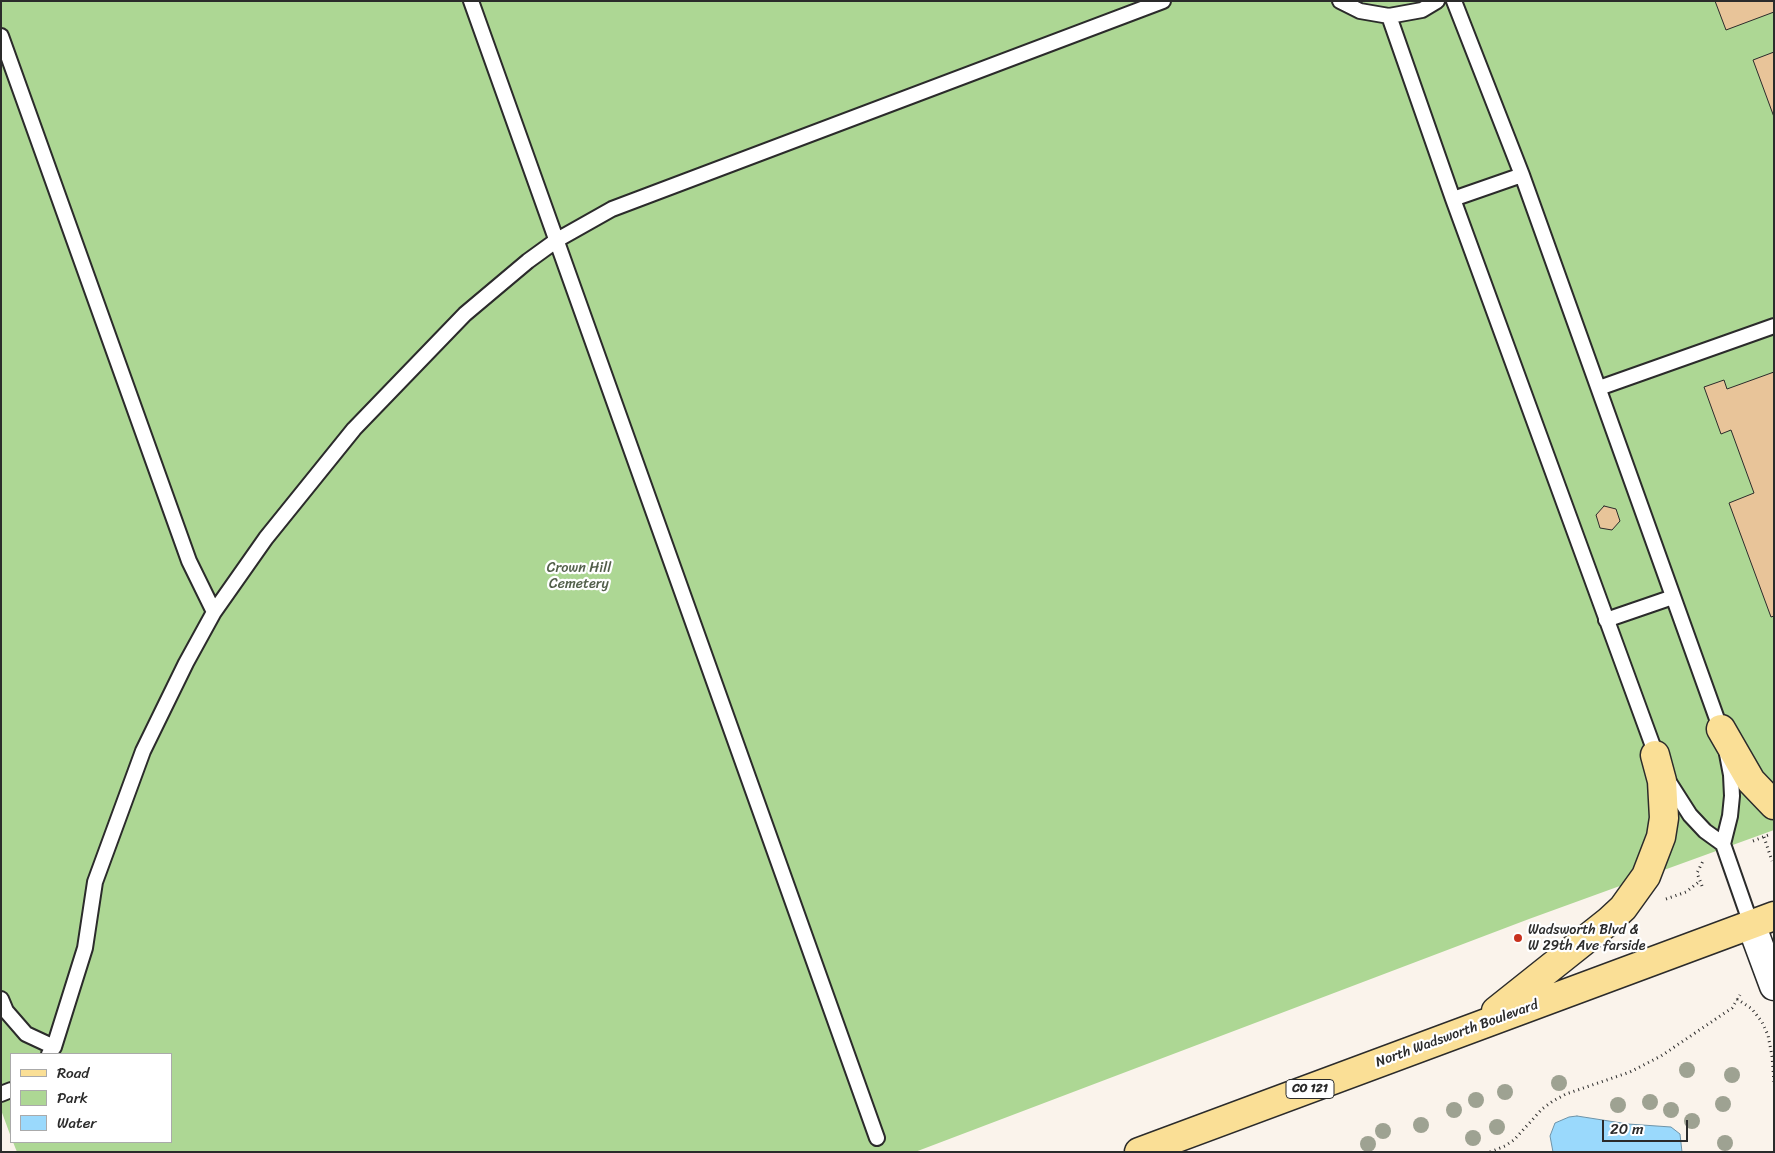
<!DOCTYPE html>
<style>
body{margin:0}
#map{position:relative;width:1775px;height:1153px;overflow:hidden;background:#faf3eb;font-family:Sriracha,sans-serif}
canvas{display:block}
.frame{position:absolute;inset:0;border:2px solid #2b2b2b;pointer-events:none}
.legend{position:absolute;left:10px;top:1053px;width:162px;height:90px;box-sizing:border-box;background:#fff;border:1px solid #aaa;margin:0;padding:6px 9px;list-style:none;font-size:15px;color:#2b2b2b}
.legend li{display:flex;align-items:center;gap:10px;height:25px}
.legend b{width:25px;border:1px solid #aaa}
.scale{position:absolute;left:1602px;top:1120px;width:86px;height:22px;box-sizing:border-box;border:2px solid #2b2b2b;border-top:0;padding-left:6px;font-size:15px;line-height:18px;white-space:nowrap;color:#2b2b2b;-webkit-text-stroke:4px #fff;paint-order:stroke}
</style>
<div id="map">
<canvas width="1775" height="1153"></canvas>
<div class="frame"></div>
<ul class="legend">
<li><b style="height:6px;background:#fadf96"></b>Road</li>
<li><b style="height:14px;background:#add794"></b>Park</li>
<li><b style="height:14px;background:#9ad9fc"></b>Water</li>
</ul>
<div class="scale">20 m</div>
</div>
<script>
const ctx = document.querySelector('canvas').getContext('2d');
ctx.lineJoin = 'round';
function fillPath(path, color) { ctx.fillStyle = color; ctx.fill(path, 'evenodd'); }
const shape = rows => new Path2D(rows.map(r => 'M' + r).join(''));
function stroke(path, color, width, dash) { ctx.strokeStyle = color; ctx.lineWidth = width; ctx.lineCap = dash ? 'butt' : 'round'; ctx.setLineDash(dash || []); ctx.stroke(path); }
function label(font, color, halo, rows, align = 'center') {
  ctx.font = font + ' Sriracha,sans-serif'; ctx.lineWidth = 4.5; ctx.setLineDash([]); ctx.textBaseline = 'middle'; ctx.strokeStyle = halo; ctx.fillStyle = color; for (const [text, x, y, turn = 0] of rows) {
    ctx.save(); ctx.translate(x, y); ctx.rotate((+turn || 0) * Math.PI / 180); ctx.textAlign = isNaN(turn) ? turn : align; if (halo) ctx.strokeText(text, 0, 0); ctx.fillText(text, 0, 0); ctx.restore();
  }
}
fillPath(shape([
 [1,1,1774,1,1774,830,1529,919,915,1152,17,1152,13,1142,171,1142,171,1054,11,1054,11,1137,1,1110]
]), '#add794');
const water = shape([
 [1577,1116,1628,1124,1671,1127,1680,1134,1682,1152,1553,1152,1550,1136,1555,1123,1569,1117,1577,1116]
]);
fillPath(water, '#9ad9fc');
stroke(water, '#6e93a8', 1);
const building = shape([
 [1715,1,1774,1,1774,12,1726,30,1715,1],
 [1774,52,1774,117,1753,60,1774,52],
 [1774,372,1774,616,1771,617,1729,503,1754,493,1731,430,1721,434,1704,387,1724,380,1727,389,1774,372],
 [1604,506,1616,509,1620,521,1612,530,1600,528,1596,515,1604,506]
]);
fillPath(building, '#e8c499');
stroke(building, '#2b2b2b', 1);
const lane = shape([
 [471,1,877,1138],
 [1340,1,1360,11,1389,16,1422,10,1437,1],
 [1454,1,1522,175,1722,733],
 [1389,16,1453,199,1658,760],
 [1,36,189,561,214,612],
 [1453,199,1522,175],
 [1599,388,1774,326],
 [1606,620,1673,597],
 [1727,754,1731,775,1732,796,1730,816,1723,844,1751,924],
 [1667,779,1690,815,1705,831,1723,844],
 [1,999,6,1011,26,1034,54,1047],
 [49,1054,54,1047,85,948,95,882,143,751,186,663,214,612,266,538,354,429,465,314,528,261,557,240,612,209,1163,1],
 [1,1094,11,1090]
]);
const secondary = shape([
 [1751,924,1774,986]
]);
const primary = shape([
 [1721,729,1751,781,1774,805],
 [1496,1011,1609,921,1623,908,1646,876,1661,837,1664,818,1662,781,1655,755],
 [1139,1152,1774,916]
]);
stroke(lane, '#2b2b2b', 18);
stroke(secondary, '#2b2b2b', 31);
stroke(primary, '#2b2b2b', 31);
stroke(shape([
 [1764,837,1772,861],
 [1753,841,1771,834],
 [1702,886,1697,873,1704,859],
 [1666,899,1686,892,1700,881],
 [1737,999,1752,1009,1762,1022,1768,1035,1772,1056,1774,1082],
 [1490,1152,1505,1146,1514,1140,1542,1109,1553,1101,1566,1094,1630,1072,1661,1056,1732,1008,1740,995]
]), '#2b2b2b', 3, [1, 4]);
stroke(lane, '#fff', 14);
stroke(secondary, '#fff', 28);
stroke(primary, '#fadf96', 28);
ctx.fillStyle = '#9ea292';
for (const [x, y] of [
 [1687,1070],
 [1732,1075],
 [1559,1083],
 [1505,1092],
 [1476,1100],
 [1650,1102],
 [1723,1104],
 [1618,1105],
 [1454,1110],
 [1671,1110],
 [1692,1121],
 [1421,1125],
 [1497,1127],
 [1383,1131],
 [1473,1138],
 [1725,1143],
 [1368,1144]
]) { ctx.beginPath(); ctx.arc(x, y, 8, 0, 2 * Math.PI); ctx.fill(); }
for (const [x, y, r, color] of [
 [1518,938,5,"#c8321e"]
]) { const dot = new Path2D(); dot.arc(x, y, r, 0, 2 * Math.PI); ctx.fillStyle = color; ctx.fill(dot); stroke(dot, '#fff', 2); }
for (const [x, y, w] of [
 [1310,1089,48]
]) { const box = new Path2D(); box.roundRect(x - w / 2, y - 9.5, w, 19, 4); ctx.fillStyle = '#fff'; ctx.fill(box); stroke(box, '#2b2b2b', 1); }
label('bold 12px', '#2b2b2b', null, [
 ["CO 121",1310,1089]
]);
label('14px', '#525f4a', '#fff', [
 ["Crown Hill",579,568],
 ["Cemetery",579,584]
]);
label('14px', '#2b2b2b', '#fff', [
 ["Wadsworth Blvd &",1528,930],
 ["W 29th Ave farside",1528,946]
], 'left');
label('14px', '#2b2b2b', '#fff', [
 ["North Wadsworth Boulevard",1457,1034,-20]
]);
</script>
